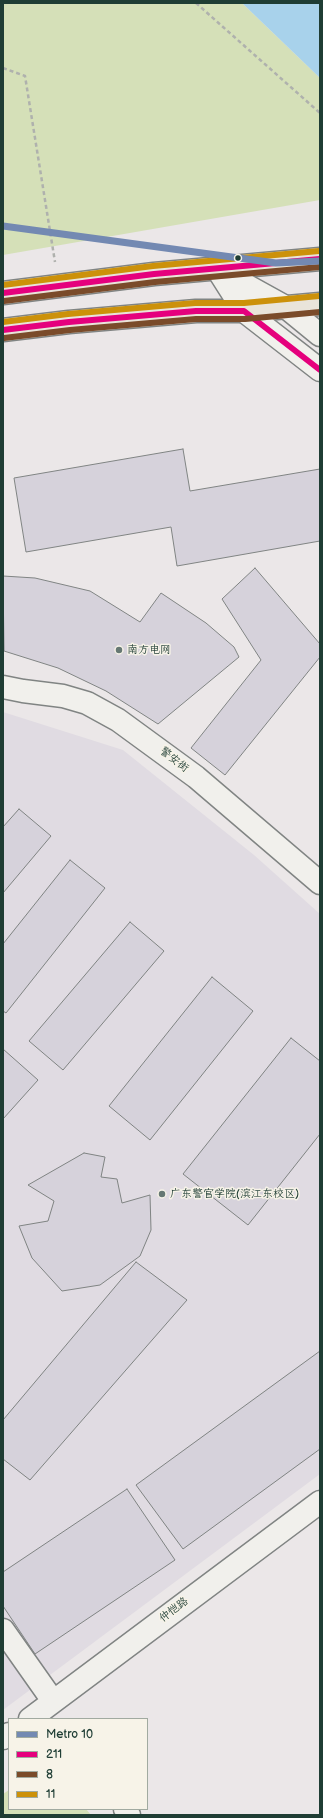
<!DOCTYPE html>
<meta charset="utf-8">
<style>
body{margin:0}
#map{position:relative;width:323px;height:1818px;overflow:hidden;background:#ebe7e8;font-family:"Balsamiq Sans",sans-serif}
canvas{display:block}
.frame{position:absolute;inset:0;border:4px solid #1f3d34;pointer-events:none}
.legend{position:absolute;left:8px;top:1718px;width:140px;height:92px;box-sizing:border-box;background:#f7f3e8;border:1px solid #a1aaa0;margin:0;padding:5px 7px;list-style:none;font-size:12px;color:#1f3d34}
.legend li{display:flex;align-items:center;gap:8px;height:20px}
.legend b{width:20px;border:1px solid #a1aaa0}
</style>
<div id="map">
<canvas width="323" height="1818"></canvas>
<div class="frame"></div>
<ul class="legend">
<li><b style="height:5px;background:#7389b2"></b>Metro 10</li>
<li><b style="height:5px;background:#e5007d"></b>211</li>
<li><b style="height:5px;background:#7a4b2a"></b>8</li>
<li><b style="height:5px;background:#cc910a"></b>11</li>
</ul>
</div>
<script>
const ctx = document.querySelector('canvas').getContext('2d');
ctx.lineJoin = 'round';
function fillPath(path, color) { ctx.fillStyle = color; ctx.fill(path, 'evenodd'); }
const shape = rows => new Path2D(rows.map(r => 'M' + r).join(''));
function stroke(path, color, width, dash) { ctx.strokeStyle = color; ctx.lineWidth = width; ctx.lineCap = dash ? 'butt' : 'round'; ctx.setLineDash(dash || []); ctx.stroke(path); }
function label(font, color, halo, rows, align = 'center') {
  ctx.font = font + ' "Balsamiq Sans","LXGW WenKai TC",sans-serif'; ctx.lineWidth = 3; ctx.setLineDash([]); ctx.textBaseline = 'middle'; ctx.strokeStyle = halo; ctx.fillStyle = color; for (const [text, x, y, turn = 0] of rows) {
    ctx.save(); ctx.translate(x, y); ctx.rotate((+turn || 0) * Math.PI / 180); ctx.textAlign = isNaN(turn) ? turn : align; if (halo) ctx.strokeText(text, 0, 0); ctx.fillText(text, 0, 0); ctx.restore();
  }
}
fillPath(shape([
 [3,712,123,750,254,855,320,914,320,1474,3,1710]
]), '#e0dbe2');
fillPath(shape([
 [3,3,242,3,320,78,320,200,3,255],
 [9,1790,9,1809,86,1809,91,1815,3,1815,3,1794]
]), '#d5e0b8');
fillPath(shape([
 [242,3,320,3,320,78]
]), '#a8d2eb');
const building = shape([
 [183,449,190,491,320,469,320,541,177,566,171,527,26,552,14,478,183,449],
 [255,568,320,644,320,657,225,775,191,748,261,660,222,599,255,568],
 [3,576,35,578,90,591,140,622,161,593,206,623,234,647,239,657,158,724,106,691,58,668,4,651,3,576],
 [19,809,51,836,3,893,3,827,19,809],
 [70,860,105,888,6,1013,3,1011,3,944,70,860],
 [130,922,164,951,63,1070,29,1041,130,922],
 [212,977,253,1011,150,1140,109,1106,212,977],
 [291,1038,320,1061,320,1134,248,1225,183,1174,291,1038],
 [3,1049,38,1080,3,1119,3,1049],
 [84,1153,105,1157,101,1177,117,1179,122,1203,150,1195,151,1230,140,1256,100,1285,62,1291,32,1258,19,1226,48,1221,54,1201,28,1185,84,1153],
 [136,1262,187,1300,30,1480,3,1459,3,1420,136,1262],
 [320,1351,320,1449,183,1549,136,1485,320,1351],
 [127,1489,175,1560,35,1654,3,1606,3,1572,127,1489]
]);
fillPath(building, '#d6d2db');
stroke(building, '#808483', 1);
const minor = shape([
 [218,270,244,311,320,370],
 [220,271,287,308,320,335],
 [3,687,23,691,63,696,87,703,118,720,196,777,320,883],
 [3,1630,53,1701],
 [30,1719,320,1502],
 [3,1738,9,1734],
 [125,1809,129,1815]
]);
const major = shape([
 [3,293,154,274,320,259],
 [3,330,69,322,196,311,244,311,320,304]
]);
stroke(minor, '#808483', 25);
stroke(major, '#808483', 25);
stroke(shape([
 [196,3,320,113],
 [3,68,25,76,55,262]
]), '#afb1ad', 2.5, [4, 3]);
stroke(minor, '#f1f0ec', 22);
stroke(major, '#e9e4da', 22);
stroke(shape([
 [3,293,154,274,320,259],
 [3,330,69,322,196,311,244,311,320,370]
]), '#e5007d', 6);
stroke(shape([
 [4,301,155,282,320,267],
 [4,338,70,330,196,319,245,319,320,312]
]), '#7a4b2a', 6);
stroke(shape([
 [3,285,153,266,319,251],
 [3,322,68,314,195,303,244,303,319,296]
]), '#cc910a', 6);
stroke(shape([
 [3,226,276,263,320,261]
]), '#7389b2', 7);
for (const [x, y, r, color] of [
 [238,258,3.5,"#1f3d34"],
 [119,650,4,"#667873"],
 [162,1194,4,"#667873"]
]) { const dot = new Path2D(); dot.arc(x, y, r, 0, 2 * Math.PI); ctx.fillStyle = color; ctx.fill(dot); stroke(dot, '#f7f3e8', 1.5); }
label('11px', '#1f3d34', '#f7f3e8', [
 ["南方电网",127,650],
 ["广东警官学院(滨江东校区)",170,1194]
], 'left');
label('11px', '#1f3d34', '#f7f3e8', [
 ["警安街",174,760,38],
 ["仲恺路",174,1610,-37]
]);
</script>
